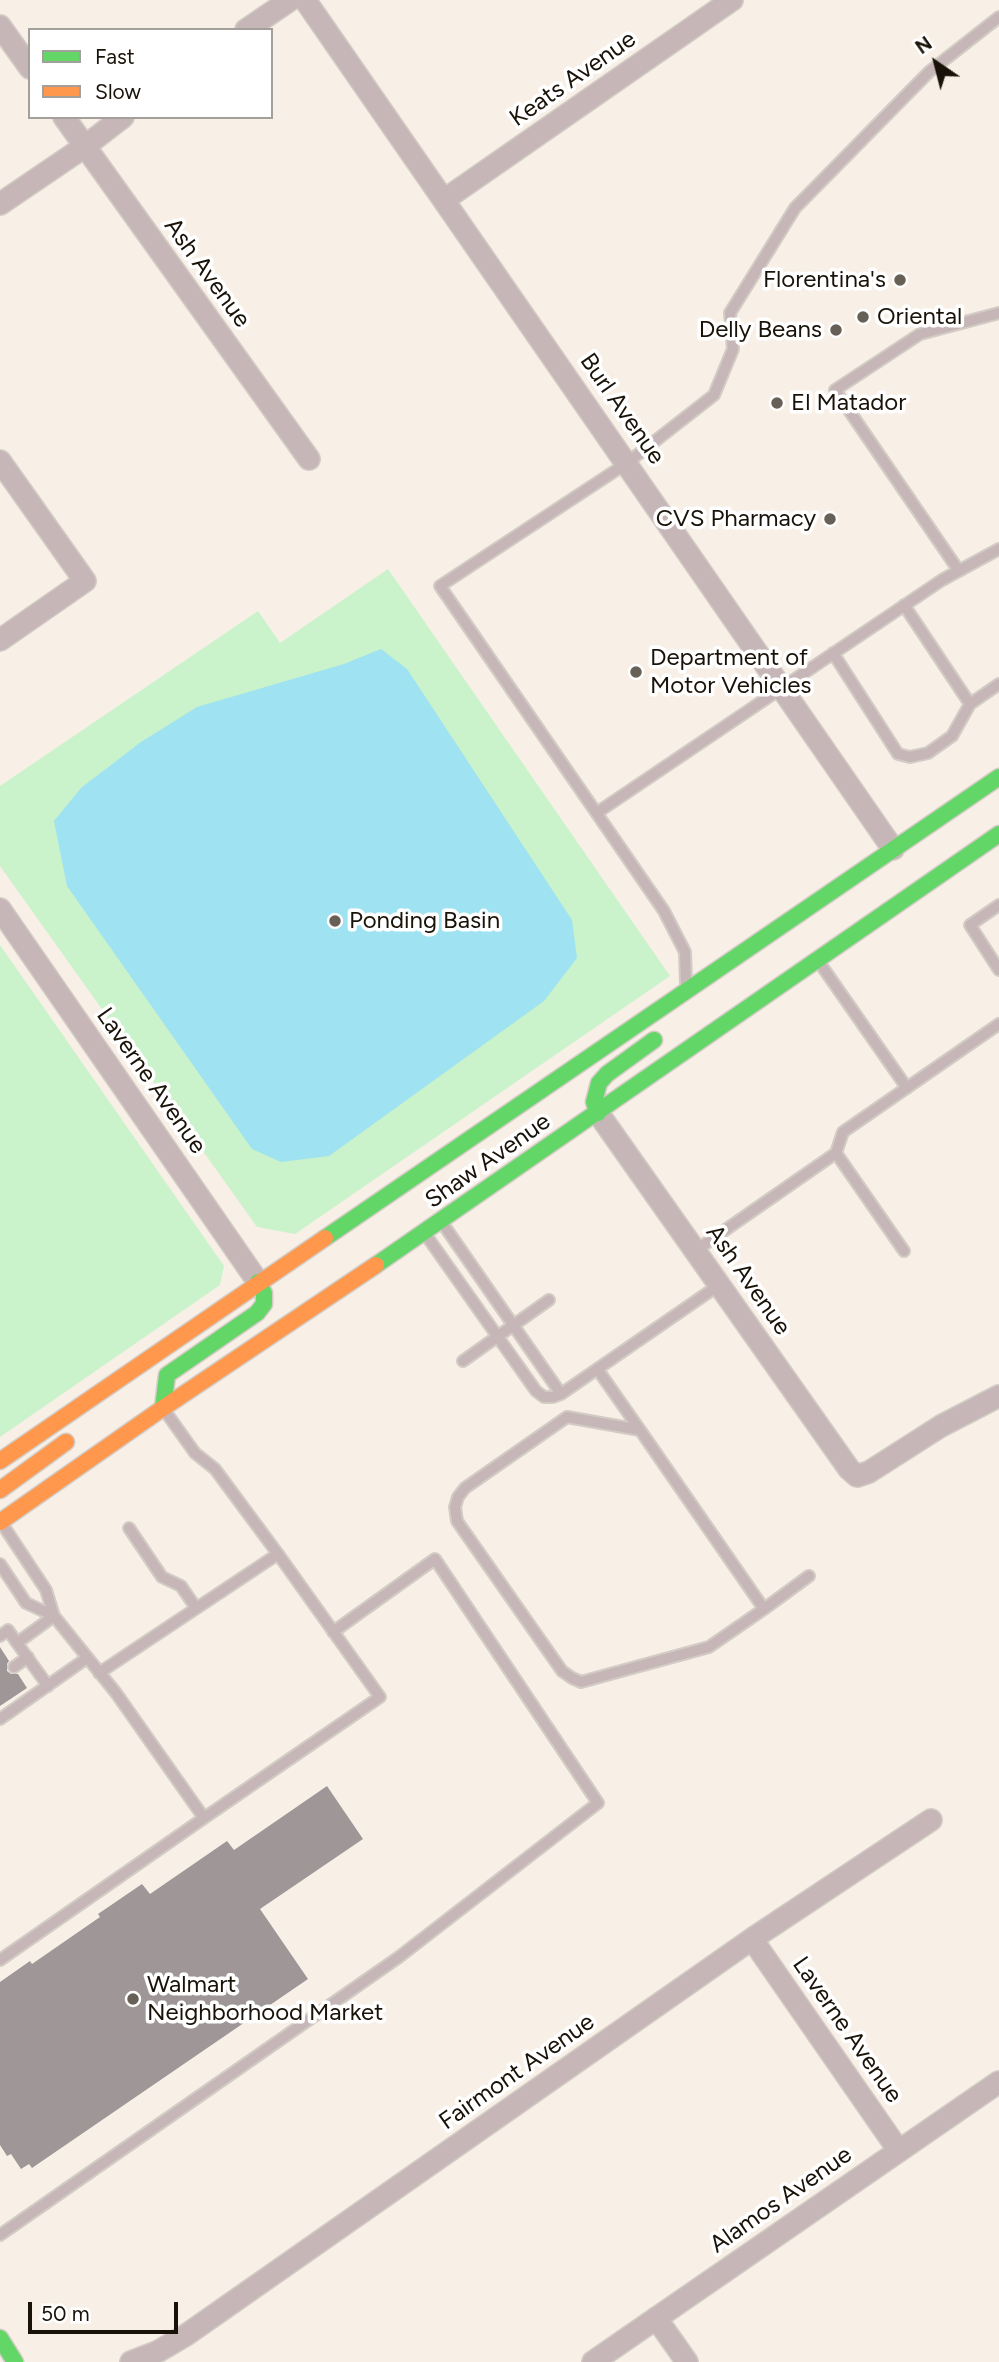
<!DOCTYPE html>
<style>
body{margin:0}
#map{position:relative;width:999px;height:2362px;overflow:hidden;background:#f8f0e7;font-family:Figtree,sans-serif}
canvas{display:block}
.legend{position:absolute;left:28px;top:28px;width:245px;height:91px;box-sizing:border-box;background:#fff;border:2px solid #a3a09c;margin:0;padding:9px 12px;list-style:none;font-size:21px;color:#191208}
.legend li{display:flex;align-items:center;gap:14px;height:35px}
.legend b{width:35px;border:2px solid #a3a09c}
.north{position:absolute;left:901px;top:28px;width:70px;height:70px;-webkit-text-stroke:5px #fff;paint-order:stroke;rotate:325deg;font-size:19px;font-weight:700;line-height:28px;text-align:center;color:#191208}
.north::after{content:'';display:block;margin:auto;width:24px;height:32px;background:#191208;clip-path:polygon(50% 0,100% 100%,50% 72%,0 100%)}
.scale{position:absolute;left:28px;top:2302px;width:150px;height:32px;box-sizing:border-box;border:4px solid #191208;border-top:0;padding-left:9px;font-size:21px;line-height:24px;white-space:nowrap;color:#191208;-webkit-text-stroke:5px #fff;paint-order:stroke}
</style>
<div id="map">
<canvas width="999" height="2362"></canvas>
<ul class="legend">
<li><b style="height:9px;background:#63d668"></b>Fast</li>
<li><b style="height:9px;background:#ff974d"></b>Slow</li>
</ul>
<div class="north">N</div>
<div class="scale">50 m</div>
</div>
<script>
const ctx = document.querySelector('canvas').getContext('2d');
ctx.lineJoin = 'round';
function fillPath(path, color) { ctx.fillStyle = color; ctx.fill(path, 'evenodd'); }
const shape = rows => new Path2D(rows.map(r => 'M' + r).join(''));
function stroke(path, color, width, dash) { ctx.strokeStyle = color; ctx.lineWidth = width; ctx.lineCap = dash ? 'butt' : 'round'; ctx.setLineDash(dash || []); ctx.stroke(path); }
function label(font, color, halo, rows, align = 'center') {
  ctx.font = font + ' Figtree,sans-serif'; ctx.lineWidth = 7; ctx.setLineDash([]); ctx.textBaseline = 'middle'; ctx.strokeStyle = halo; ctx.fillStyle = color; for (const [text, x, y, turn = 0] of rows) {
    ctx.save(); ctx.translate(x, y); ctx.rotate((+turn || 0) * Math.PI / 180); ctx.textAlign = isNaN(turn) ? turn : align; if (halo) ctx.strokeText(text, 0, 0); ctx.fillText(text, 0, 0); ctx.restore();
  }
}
fillPath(shape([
 [388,569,670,976,295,1234,257,1227,0,866,0,786,258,611,280,643],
 [0,945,224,1266,220,1285,0,1437]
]), '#caf2cb');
fillPath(shape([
 [381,649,407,669,572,920,577,958,544,1001,329,1156,281,1162,252,1149,67,886,54,821,81,788,141,742,197,707,344,664]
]), '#9fe2f1');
fillPath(shape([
 [0,1647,9,1661,7,1664,7,1671,11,1674,18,1674,27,1688,0,1706],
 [327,1786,363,1839,260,1909,308,1979,32,2168,29,2164,21,2169,11,2154,7,2156,0,2145,0,1982,30,1961,32,1964,100,1917,98,1914,142,1884,150,1894,227,1841,234,1850]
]), '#9f9797');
const lane = shape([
 [959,571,835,390,920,334,999,313],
 [833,653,898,754,910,757,928,753,952,736,970,704,904,605],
 [970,704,999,684],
 [598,812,942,580,999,549],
 [999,905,970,925,999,970],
 [819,962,907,1088],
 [686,984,685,952,664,911,440,586,627,463,714,395,733,349,730,313,795,208,929,72,999,17],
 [836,1153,904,1251],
 [443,1224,561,1394],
 [426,1235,536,1391,544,1397,553,1397,561,1394,719,1285],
 [695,1251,836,1153,843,1132,999,1024],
 [463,1361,549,1300],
 [598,1370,640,1430],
 [567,1417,640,1430,764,1609,709,1647,581,1682,572,1678,562,1671,457,1521,455,1507,458,1497,465,1488,567,1417],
 [129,1528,162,1577,181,1586,196,1608],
 [0,1564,26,1603,54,1616,46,1590,3,1525],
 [764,1609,809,1576],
 [0,1636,8,1630,17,1643,54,1616,116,1693,204,1818,380,1697,278,1554,215,1469,195,1453,165,1411],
 [17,1643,48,1686],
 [14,1667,28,1657],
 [99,1673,278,1554],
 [0,1719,87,1658],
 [0,1960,204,1818],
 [0,2235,399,1957,598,1803,435,1559,333,1632]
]);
const street = shape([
 [305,0,893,849],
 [0,26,30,68],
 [246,30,290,0],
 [64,117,309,459],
 [444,200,732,0],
 [0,204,84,147,123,117],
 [0,461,85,581,0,640],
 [0,909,258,1282],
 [598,1113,849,1469,857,1476,869,1472,941,1426,999,1396],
 [752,1939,899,2151],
 [656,2318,687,2362],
 [131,2362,157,2352,186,2335,752,1939,931,1820],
 [593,2362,999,2082]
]);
const fast = shape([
 [598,1113,594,1102,599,1083,607,1074,654,1040],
 [325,1238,999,777],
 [376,1265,999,834],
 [163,1408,167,1375,257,1313,264,1304,264,1293,258,1282],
 [0,2338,15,2362]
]);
const slow = shape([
 [0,1461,325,1238],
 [0,1490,66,1442],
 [0,1522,163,1408,376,1265]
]);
stroke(lane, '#d3ccc5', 14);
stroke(street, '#d3ccc5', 24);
stroke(fast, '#d3ccc5', 19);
stroke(slow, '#d3ccc5', 19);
stroke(lane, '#c6b6b7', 10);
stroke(street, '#c6b6b7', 21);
stroke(fast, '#63d668', 16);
stroke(slow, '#ff974d', 16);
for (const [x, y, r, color] of [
 [900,280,7,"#676056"],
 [863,317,7,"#676056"],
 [836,330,7,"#676056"],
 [777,403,7,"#676056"],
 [830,519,7,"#676056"],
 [636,672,7,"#676056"],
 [335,921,7,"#676056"],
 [133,1999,7,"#676056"]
]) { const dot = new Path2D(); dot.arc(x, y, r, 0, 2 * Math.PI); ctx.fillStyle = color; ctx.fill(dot); stroke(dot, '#fff', 2.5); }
label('24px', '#191208', '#fff', [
 ["Keats Avenue",573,79,-35],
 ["Ash Avenue",207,273,54],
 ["Burl Avenue",622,409,55],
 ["Laverne Avenue",151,1081,55],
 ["Shaw Avenue",488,1161,-35],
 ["Ash Avenue",748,1280,55],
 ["Laverne Avenue",847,2030,55],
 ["Fairmont Avenue",517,2072,-35],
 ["Alamos Avenue",781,2200,-35]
]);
label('24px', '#191208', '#fff', [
 ["Florentina's",886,280,"right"],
 ["Oriental",877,317],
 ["Delly Beans",822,330,"right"],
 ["El Matador",791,403],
 ["CVS Pharmacy",816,519,"right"],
 ["Department of",650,658],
 ["Motor Vehicles",650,686],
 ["Ponding Basin",349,921],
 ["Walmart",147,1985],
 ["Neighborhood Market",147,2013]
], 'left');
</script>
